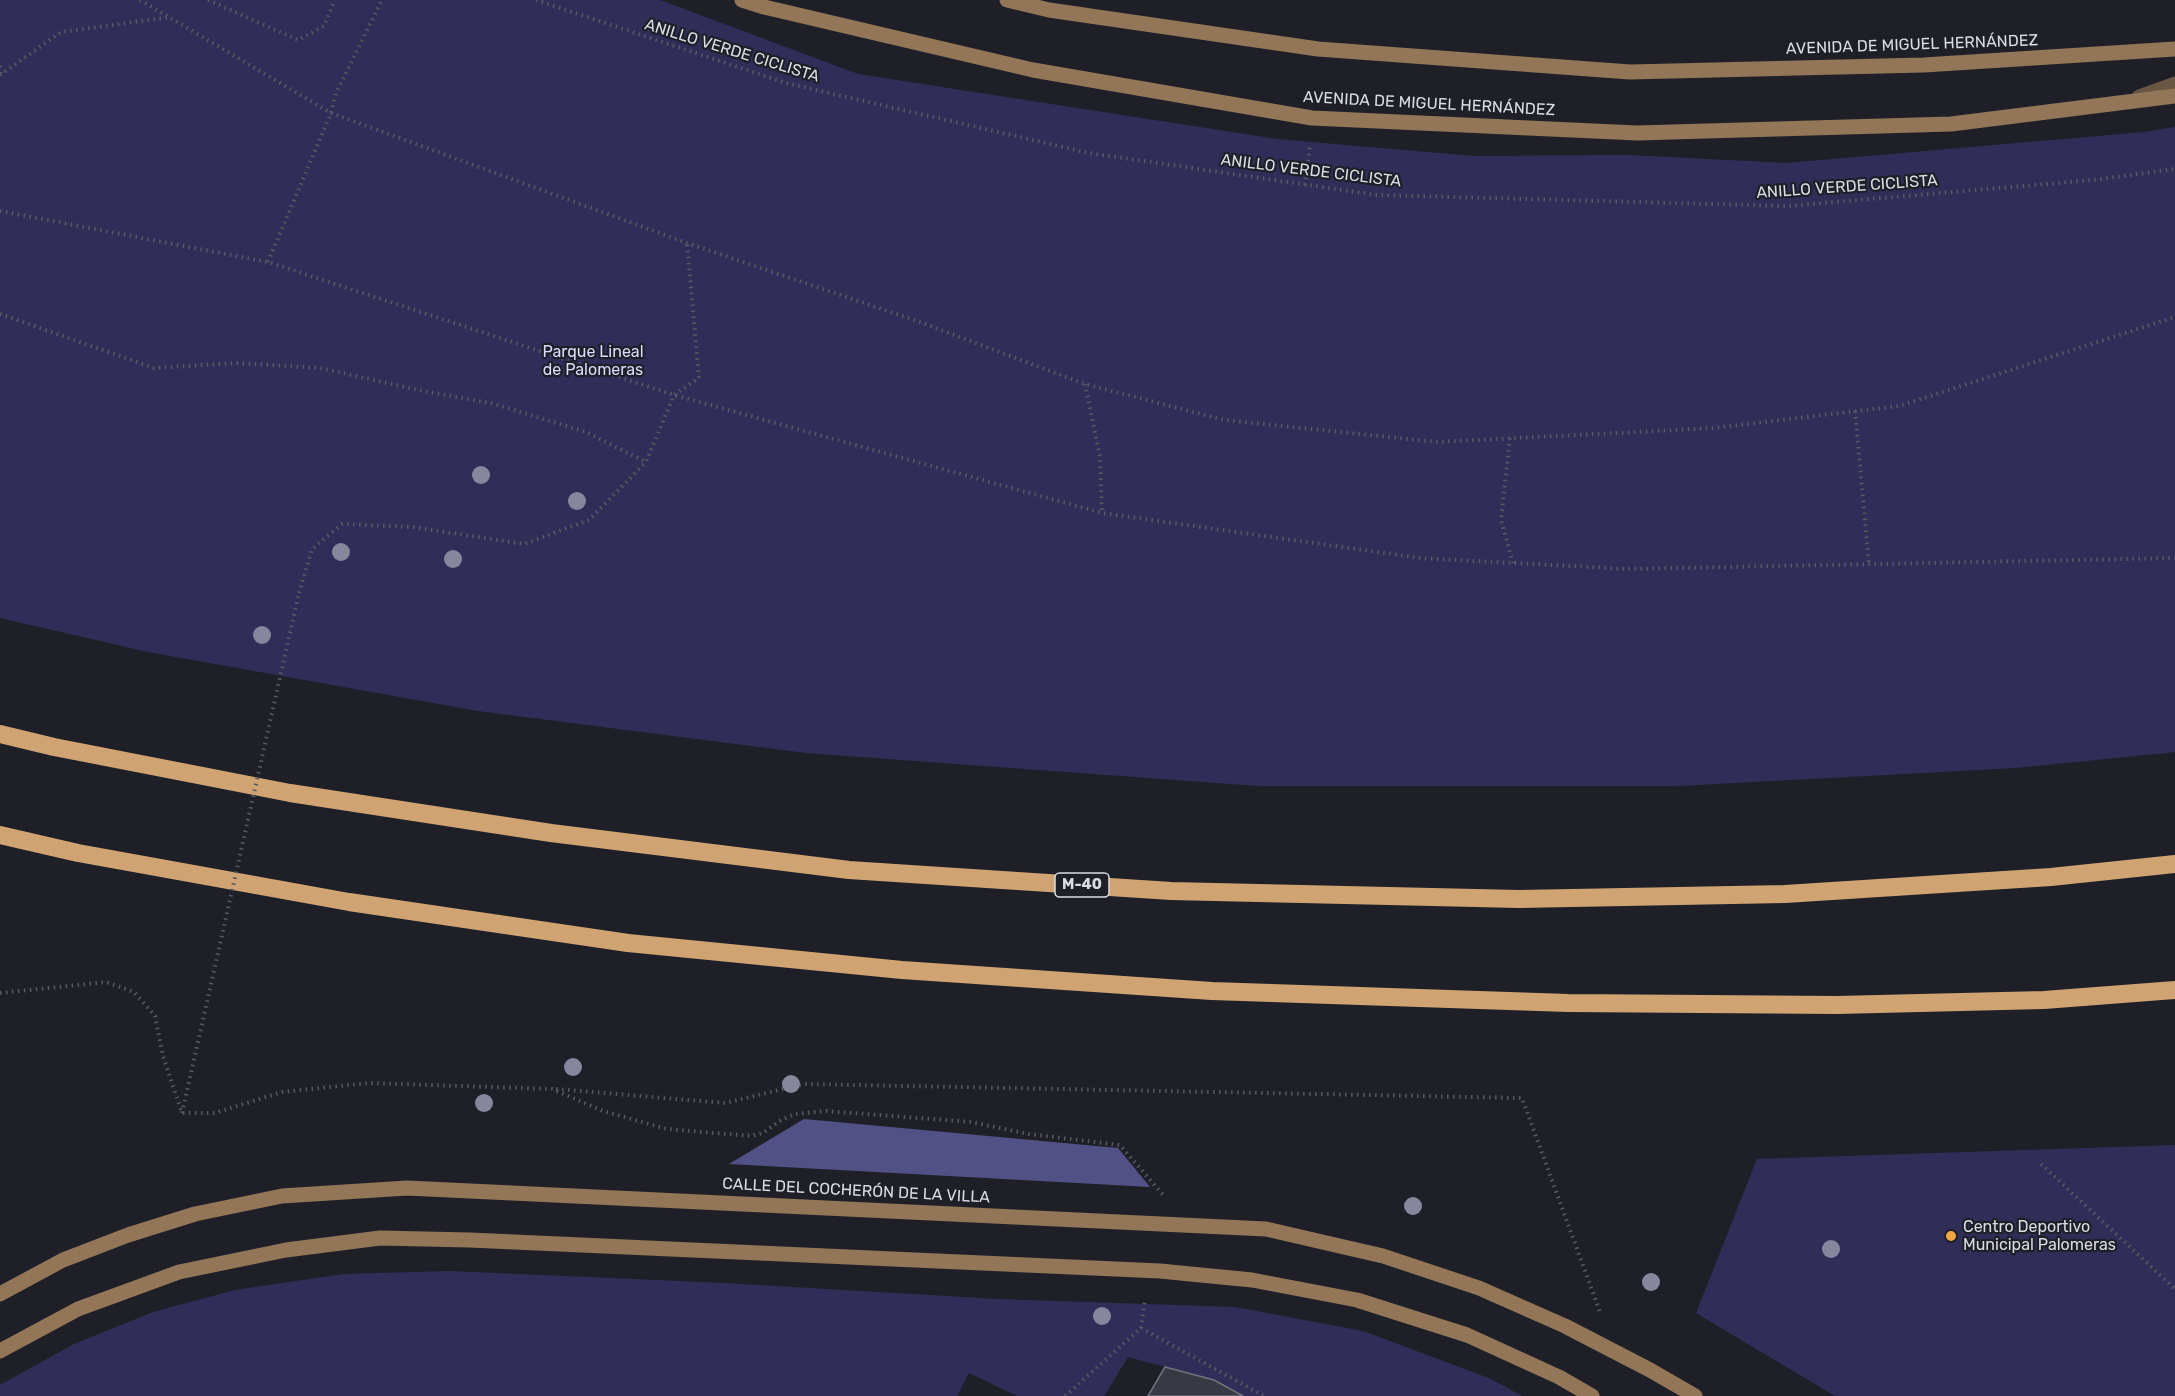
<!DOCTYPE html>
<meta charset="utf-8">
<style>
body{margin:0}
canvas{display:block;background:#1f1f28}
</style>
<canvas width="2175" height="1396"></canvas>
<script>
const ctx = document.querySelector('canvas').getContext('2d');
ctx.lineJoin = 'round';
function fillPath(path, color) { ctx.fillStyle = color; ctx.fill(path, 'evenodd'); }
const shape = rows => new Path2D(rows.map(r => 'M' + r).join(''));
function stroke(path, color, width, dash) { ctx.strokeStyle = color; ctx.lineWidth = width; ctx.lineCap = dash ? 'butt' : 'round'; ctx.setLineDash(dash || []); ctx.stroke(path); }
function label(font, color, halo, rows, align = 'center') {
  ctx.font = font + ' Rubik,sans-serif'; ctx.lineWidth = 4.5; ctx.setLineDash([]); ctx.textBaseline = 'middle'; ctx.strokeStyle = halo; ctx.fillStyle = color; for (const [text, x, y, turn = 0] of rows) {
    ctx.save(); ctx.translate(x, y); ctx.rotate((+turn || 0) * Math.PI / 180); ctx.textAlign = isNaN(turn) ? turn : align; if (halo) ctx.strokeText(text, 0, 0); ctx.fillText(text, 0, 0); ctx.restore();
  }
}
fillPath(shape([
 [0,0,660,0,858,74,1277,139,1473,156,1628,155,1787,163,2144,132,2175,127,2175,752,2016,768,1678,786,1258,786,806,753,478,711,148,652,0,618],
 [2175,1145,2175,1396,1835,1396,1696,1313,1757,1159],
 [450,1271,724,1283,997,1299,1235,1307,1363,1331,1491,1379,1522,1396,1243,1396,1214,1380,1128,1357,1104,1396,1017,1396,969,1373,957,1396,0,1396,0,1385,74,1344,153,1312,235,1290,343,1274]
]), '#302e59');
fillPath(shape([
 [804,1119,1118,1148,1150,1187,729,1164]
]), '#515185');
const building = shape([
 [1165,1367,1214,1380,1243,1396,1148,1396,1165,1367]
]);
fillPath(building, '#383943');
stroke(building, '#72737e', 1.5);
stroke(shape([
 [140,0,331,113,687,243,917,321,1085,384,1224,420,1438,442,1714,428,1899,406,2175,317],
 [208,0,298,40,324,26,335,0],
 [536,0,786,83,1089,153,1377,195,1787,206,2094,180,2175,169],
 [0,66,2,73],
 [0,75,61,32,170,17],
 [1305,185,1310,146],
 [0,211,268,262,674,395,1102,513,1420,558,1627,569,2175,558],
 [268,262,331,113,336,93,382,0],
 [0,314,154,368,236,363,320,368,423,391,491,403,586,432,646,462],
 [1085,384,1100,457,1102,513],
 [1855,411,1869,564],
 [1510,438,1501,520,1513,563],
 [299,593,312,549,342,524,413,527,524,544,589,520,646,462,674,395,699,378,687,243],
 [0,993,106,982,134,992,155,1016,163,1056,182,1113,215,1113,282,1092,369,1083,552,1089,603,1111,667,1129,751,1136,763,1133,781,1120,795,1114,826,1111,971,1122,1029,1134,1120,1145,1164,1196],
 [556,1089,725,1103,804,1084,1522,1098,1600,1312],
 [2041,1164,2175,1289],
 [1141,1328,1145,1299],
 [1065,1396,1141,1328,1264,1396]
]), '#595961', 4, [1.5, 4.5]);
stroke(shape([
 [2139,97,2175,84]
]), '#695744', 15);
stroke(shape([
 [742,0,764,7,1033,70,1312,118,1637,133,1951,124,2175,96],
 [1007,0,1049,10,1318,49,1630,72,1924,65,2175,49],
 [0,1294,63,1260,128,1235,195,1214,282,1196,407,1188,1266,1229,1383,1256,1479,1288,1565,1326,1650,1370,1695,1396],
 [0,1351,78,1309,179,1272,286,1250,380,1238,470,1240,1160,1271,1252,1280,1357,1300,1467,1335,1559,1377,1592,1396]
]), '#927657', 15);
stroke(shape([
 [0,734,54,747,290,793,551,833,849,870,1171,891,1519,899,1785,894,2051,877,2175,864],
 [0,835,78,853,349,902,628,943,902,970,1212,991,1568,1003,1837,1005,2044,1000,2175,990]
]), '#d0a472', 18);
stroke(shape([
 [182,1113,299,593]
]), '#595961', 4, [1.5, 4.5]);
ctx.fillStyle = '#86869d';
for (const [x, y] of [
 [481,475],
 [577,501],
 [341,552],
 [453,559],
 [262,635],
 [573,1067],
 [791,1084],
 [484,1103],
 [1413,1206],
 [1831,1249],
 [1651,1282],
 [1102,1316]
]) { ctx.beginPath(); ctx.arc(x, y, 9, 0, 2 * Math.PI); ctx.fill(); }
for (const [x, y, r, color] of [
 [1951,1236,6,"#f1a540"]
]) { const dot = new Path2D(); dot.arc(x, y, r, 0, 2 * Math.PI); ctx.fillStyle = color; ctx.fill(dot); stroke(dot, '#1f1f28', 2); }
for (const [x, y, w] of [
 [1082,885,54]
]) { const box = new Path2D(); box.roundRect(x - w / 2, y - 12, w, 24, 4.5); ctx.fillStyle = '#1f1f28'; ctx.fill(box); stroke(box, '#dbdce2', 1.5); }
label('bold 15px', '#dbdce2', null, [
 ["M-40",1082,885]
]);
label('16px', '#dbdce2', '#1f1f28', [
 ["AVENIDA DE MIGUEL HERNÁNDEZ",1912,45,-2],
 ["ANILLO VERDE CICLISTA",732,51,17],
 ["AVENIDA DE MIGUEL HERNÁNDEZ",1429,104,3],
 ["ANILLO VERDE CICLISTA",1311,171,7],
 ["ANILLO VERDE CICLISTA",1847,187,-4],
 ["CALLE DEL COCHERÓN DE LA VILLA",856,1191,3]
]);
label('16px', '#dadbfd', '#1f1f28', [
 ["Parque Lineal",593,352],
 ["de Palomeras",593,370]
]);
label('16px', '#dbdce2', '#1f1f28', [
 ["Centro Deportivo",1963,1227],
 ["Municipal Palomeras",1963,1245]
], 'left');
</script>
